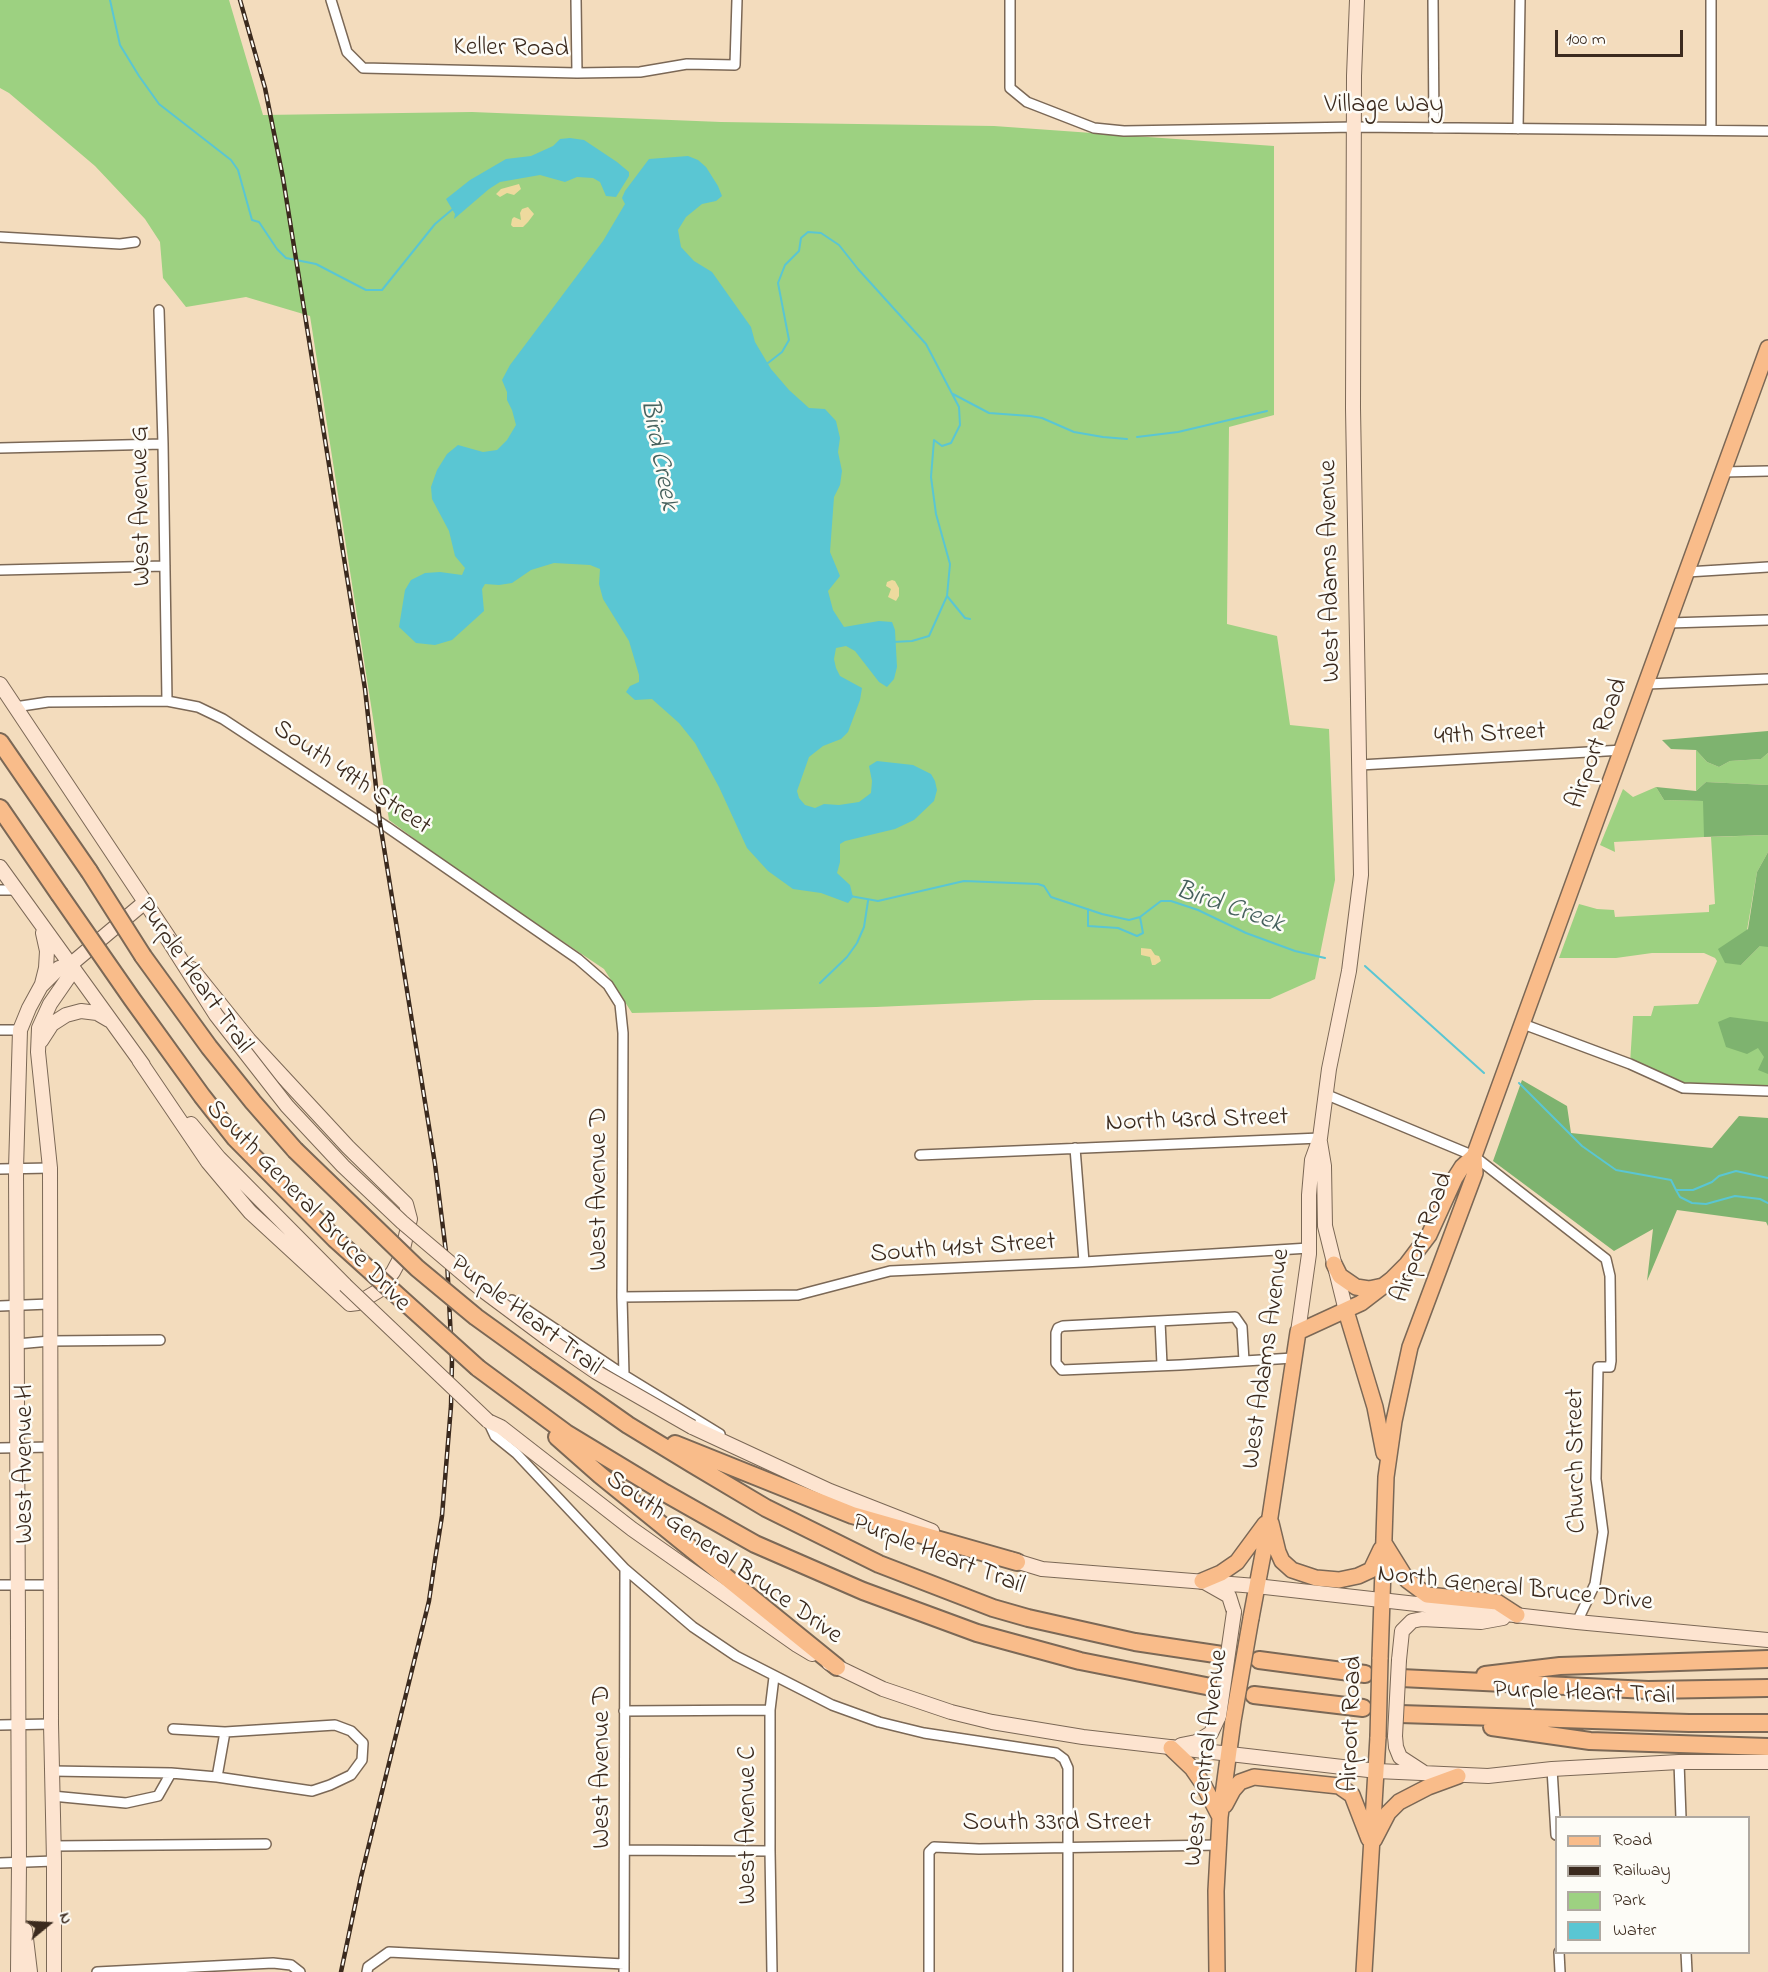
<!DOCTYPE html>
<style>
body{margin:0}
#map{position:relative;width:1768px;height:1972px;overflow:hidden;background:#f3dcbd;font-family:"Indie Flower",sans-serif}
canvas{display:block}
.legend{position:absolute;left:1555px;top:1816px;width:195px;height:138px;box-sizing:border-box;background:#fdfcf7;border:2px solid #afa8a0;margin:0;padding:8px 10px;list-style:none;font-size:18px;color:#3b2a1e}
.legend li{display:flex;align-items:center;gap:12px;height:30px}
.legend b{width:30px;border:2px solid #afa8a0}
.north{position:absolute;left:18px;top:1894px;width:60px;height:60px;-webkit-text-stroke:4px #fdfcf7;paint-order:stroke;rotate:72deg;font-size:16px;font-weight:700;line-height:24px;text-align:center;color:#3b2a1e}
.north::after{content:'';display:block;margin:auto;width:21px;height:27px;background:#3b2a1e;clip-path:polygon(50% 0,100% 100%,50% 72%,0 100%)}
.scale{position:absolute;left:1555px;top:30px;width:128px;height:27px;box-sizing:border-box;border:3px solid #3b2a1e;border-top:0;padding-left:8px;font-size:18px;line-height:21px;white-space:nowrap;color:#3b2a1e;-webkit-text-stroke:4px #fdfcf7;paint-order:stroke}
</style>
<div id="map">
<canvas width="1768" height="1972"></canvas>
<ul class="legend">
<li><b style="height:8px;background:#f9bc8a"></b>Road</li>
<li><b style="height:8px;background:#3b2a1e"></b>Railway</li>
<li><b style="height:16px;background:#9dd181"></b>Park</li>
<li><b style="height:16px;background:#5ac6d3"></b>Water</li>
</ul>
<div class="north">N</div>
<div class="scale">100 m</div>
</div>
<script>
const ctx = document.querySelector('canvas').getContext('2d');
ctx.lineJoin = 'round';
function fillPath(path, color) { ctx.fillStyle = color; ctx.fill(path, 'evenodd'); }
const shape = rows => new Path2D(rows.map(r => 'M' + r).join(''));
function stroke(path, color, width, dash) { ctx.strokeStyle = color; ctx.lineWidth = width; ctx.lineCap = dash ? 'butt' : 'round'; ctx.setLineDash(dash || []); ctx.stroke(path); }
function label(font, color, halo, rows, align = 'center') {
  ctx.font = font + ' "Indie Flower",sans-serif'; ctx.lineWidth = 5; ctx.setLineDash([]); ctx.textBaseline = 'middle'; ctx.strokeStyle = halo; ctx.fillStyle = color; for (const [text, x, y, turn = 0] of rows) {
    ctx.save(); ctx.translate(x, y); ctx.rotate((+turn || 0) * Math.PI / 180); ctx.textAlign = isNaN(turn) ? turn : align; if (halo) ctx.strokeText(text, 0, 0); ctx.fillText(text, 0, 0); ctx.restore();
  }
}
fillPath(shape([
 [0,0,229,0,263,115,472,112,721,122,994,126,1274,146,1274,415,1229,427,1227,624,1277,636,1290,725,1329,729,1335,880,1315,979,1270,999,1035,1000,876,1007,632,1013,604,969,458,871,389,820,310,316,246,297,186,307,163,278,160,242,145,219,95,166,9,93,0,88],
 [1696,750,1707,762,1719,767,1730,761,1761,759,1768,753,1768,785,1706,782,1696,791],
 [1656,787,1664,800,1704,801,1704,837,1614,842,1615,852,1600,845,1623,789,1633,797],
 [1768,835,1768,852,1757,872,1741,965,1760,946,1768,904,1768,1091,1683,1088,1630,1064,1633,1016,1651,1016,1654,1006,1698,1004,1717,961,1715,958,1704,953,1652,953,1616,958,1559,958,1579,904,1597,909,1614,910,1615,917,1709,912,1709,905,1715,904,1711,837]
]), '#9dd181');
fillPath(shape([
 [1768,731,1768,753,1761,759,1730,761,1719,767,1707,762,1696,750,1671,749,1662,740],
 [1706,782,1768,785,1768,835,1704,837,1703,801,1664,800,1656,787,1696,791],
 [1768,852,1768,947,1760,946,1741,965,1725,963,1718,949,1748,929,1757,872],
 [1730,1017,1768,1022,1768,1074,1758,1070,1764,1057,1758,1048,1747,1054,1726,1047,1718,1022],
 [1522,1080,1567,1106,1571,1133,1712,1148,1739,1116,1768,1118,1768,1226,1766,1222,1677,1210,1647,1281,1653,1229,1614,1251,1493,1161]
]), '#7eb36f');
fillPath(shape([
 [519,184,521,189,514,195,507,193,500,197,496,194,501,189],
 [528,207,534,214,528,222,523,227,513,227,511,225,512,219,514,217,521,220,520,213,522,209],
 [892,580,895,581,899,588,899,596,896,601,888,597,891,589,886,586,887,582],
 [1141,948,1151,949,1155,955,1159,956,1161,961,1155,965,1152,965,1150,957,1141,955]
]), '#eeda9e');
fillPath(shape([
 [570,138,584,140,617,162,629,172,629,176,616,197,606,196,600,182,593,178,577,177,565,182,540,175,500,182,489,189,454,219,455,214,446,199,470,180,506,159,531,156,553,146,560,139],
 [688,156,698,160,706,167,718,186,722,196,716,201,702,204,686,217,678,230,681,247,694,261,712,272,751,327,755,342,771,369,789,390,809,408,825,409,836,421,840,438,838,452,842,471,840,485,834,497,830,552,840,576,828,591,833,610,844,627,879,621,892,622,895,630,897,667,894,679,887,687,879,682,855,651,846,646,836,648,834,659,836,668,840,676,862,688,860,700,848,732,841,739,823,746,809,757,797,791,799,798,805,805,815,808,824,804,839,805,859,802,871,793,872,781,869,766,877,761,913,765,931,774,935,781,937,790,934,801,914,820,895,829,845,841,840,844,840,862,837,873,850,885,853,897,848,903,821,893,793,889,768,871,747,848,719,787,695,743,679,723,652,699,635,700,626,692,630,686,639,682,639,675,629,641,603,599,599,584,600,569,590,565,554,563,531,570,512,583,499,585,485,584,482,589,484,611,452,640,435,645,416,643,399,627,405,590,411,580,425,573,440,572,462,575,465,568,455,556,449,531,432,499,431,487,437,470,447,454,458,445,483,452,497,450,507,440,516,425,512,410,507,400,507,392,502,380,510,365,603,241,625,204,622,198,625,191,649,159]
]), '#5ac6d3');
stroke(shape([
 [110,0,120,45,139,76,159,104,231,160,238,170,252,220,259,222,277,249,286,258,316,264,366,290,382,290,435,224,454,208],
 [768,363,782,352,789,340,778,283,785,265,799,251,801,238,808,232,821,233,839,245,858,269,926,344,959,407,960,425,951,443,942,446,934,440,931,477,936,514,950,564,947,596,929,636,912,641,893,642],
 [953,394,989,413,1030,416,1042,418,1074,432,1103,437,1127,439],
 [1137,437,1178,432,1267,411],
 [947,596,965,618,970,619],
 [850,896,878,901,964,881,1038,884,1044,886,1051,897,1102,914,1129,920,1140,917,1161,901,1171,901,1198,910,1246,933,1295,951,1325,958],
 [1088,909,1088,926,1118,928,1137,936,1143,933,1140,917],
 [1365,966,1484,1073],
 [820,983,847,957,857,943,864,927,868,901],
 [1519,1083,1582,1146,1616,1170,1671,1180,1676,1190,1693,1190,1712,1182,1719,1176,1736,1171,1768,1178],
 [1676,1190,1680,1197,1692,1203,1706,1204,1735,1196,1760,1199,1768,1203]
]), '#5ac6d3', 2);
const street = shape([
 [331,0,347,52,363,68,577,73,640,72,687,64,735,65,737,0],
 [576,0,577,73],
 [1010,0,1010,88,1027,102,1094,128,1124,131,1355,127,1768,131],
 [1433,0,1434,128],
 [1518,129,1520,0],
 [1711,130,1711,0],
 [0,237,120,244,135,242],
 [159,310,163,444,167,701],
 [0,448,163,444],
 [1722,472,1768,471],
 [0,570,165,566],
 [1687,572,1768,567],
 [1669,623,1768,620],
 [1647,684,1768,679],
 [15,707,48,702,167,701,198,707,223,719,387,827,578,959,608,985,620,1004,623,1033,622,1297,624,1375],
 [1360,765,1623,750],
 [0,890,16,890],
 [1523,1024,1630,1064,1683,1088,1768,1091],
 [0,1030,20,1030],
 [1325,1094,1474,1156,1606,1259,1610,1276,1611,1361,1610,1367,1598,1367,1596,1479,1603,1532,1595,1584,1577,1622],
 [1075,1148,1084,1262],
 [920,1155,1320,1138],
 [0,1169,50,1168],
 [622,1297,798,1295,890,1271,1084,1262,1309,1248],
 [512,1300,624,1375,720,1434],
 [0,1306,49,1304],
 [1160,1321,1162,1365],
 [17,1344,50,1341,160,1340],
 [1244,1361,1242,1327,1235,1317,1063,1326,1058,1328,1056,1333,1056,1363,1062,1370,1180,1365,1293,1358],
 [488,1421,495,1436,516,1453,625,1569,693,1627,736,1656,832,1705,879,1722,924,1733,1056,1753,1064,1759,1068,1768,1068,1972],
 [0,1448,51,1447],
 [0,1585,52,1585],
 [624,1711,770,1710],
 [0,1725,51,1724],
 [173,1729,225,1732,335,1725,351,1731,363,1743,362,1760,351,1775,330,1785,312,1791,217,1777],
 [1679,1762,1681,1818],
 [1552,1769,1556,1835],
 [52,1771,171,1773],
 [52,1796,126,1803,158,1796,171,1773,217,1777,225,1732],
 [54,1846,266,1844],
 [625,1850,770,1851],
 [0,1863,54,1861],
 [1559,1952,1560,1972],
 [1686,1952,1687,1972],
 [97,1972,273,1963,291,1965,300,1972],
 [367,1972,368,1967,389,1952,624,1964],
 [624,1972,625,1569],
 [772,1972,770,1851,770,1710,774,1677],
 [929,1972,929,1852,934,1847,979,1849,1220,1845]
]);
const secondary = shape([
 [0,684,175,947],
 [0,867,143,1065],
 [42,984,46,968,47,951,43,933],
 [41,1041,52,1024,66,1015,81,1011,97,1013,109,1020],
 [139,1060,208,1162,250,1212,350,1304,358,1303,378,1291,393,1272,401,1257,410,1219,406,1204,348,1147,249,1040,192,969],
 [191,1124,219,1158,345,1285],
 [1320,1142,1324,1166,1325,1226,1346,1311],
 [1298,1332,1309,1254,1309,1195,1312,1160,1320,1138,1329,1069,1349,971,1361,875,1353,408,1354,76,1357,0],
 [488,1421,501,1427,632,1529,797,1645,812,1654],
 [692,1427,830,1491,932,1531],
 [1009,1559,1042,1569,1256,1586,1577,1622,1768,1640],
 [1206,1583,1229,1596,1234,1612],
 [1399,1660,1402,1631,1412,1621,1422,1619,1481,1622,1503,1618],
 [829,1663,883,1689,951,1712,992,1722,1083,1737,1377,1771,1488,1776,1552,1769,1679,1762,1768,1762],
 [1395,1736,1396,1747,1400,1757,1423,1772],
 [1181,1745,1196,1742,1211,1733,1219,1716],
 [25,1930,30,1972],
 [18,1972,19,1863,16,1169,20,1030,29,1008,41,986,59,968,70,965,145,902],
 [54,1972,54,1861,51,1724,50,1168,38,1052,39,1028,50,1004,68,978,70,965]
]);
const primary = shape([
 [1334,1264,1340,1276,1356,1287,1369,1289,1383,1286],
 [1346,1311,1375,1407,1384,1453],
 [1271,1523,1278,1552,1282,1561,1292,1570,1316,1578,1339,1580,1358,1576,1371,1570,1381,1549],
 [1384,1543,1407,1580,1427,1595,1497,1602,1517,1615],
 [1202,1581,1221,1573,1237,1562,1265,1524],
 [1251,1618,1270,1517,1298,1332,1361,1303,1391,1280,1407,1264,1429,1235,1455,1178,1462,1167,1474,1156],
 [1380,1659,1386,1477,1394,1421,1410,1347,1475,1173,1474,1156,1768,348],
 [1171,1748,1192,1768,1203,1784,1220,1817],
 [1225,1805,1233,1790,1240,1782,1254,1777,1339,1786,1352,1795,1369,1839],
 [1374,1840,1388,1813,1399,1802,1428,1787,1458,1776],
 [1217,1972,1216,1891,1220,1817,1233,1721],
 [1364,1972,1378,1737]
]);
const highway = shape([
 [0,742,89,871],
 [0,808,59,894],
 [143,956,209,1047,253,1102,295,1150],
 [537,1361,628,1425,692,1464,766,1508,879,1564,993,1608,1028,1618,1135,1642,1222,1655],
 [478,1368,566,1433,665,1493,755,1544,863,1591,977,1633,1080,1661,1216,1688],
 [557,1437,600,1475,837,1667],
 [675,1444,852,1515,1017,1562],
 [1259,1660,1365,1674],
 [1485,1675,1560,1666,1768,1659],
 [1401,1678,1648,1690,1768,1688],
 [1254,1695,1363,1708],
 [1400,1714,1689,1723,1768,1723],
 [1492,1727,1590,1741,1768,1747]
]);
stroke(street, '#7b6856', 12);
stroke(secondary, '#7b6856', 16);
stroke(primary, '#7b6856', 18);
stroke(highway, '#7b6856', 20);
stroke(street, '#fff', 9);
stroke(secondary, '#fde4d0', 14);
stroke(primary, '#f9bc8a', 15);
stroke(highway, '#f9bc8a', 16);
const rail = shape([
 [240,0,265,88,283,178,365,689,380,823,435,1164,447,1260,452,1360,451,1406,442,1516,435,1560,429,1601,361,1877,341,1972]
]);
stroke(rail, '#3b2a1e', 4.5);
stroke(rail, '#fdfcf7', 2, [7]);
const secondaryBridge = shape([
 [167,938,216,1015,287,1106,343,1166,402,1222,481,1289,548,1339,596,1372,692,1427],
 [345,1285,488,1421],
 [1219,1716,1234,1612],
 [1395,1736,1399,1660]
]);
const primaryBridge = shape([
 [1233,1721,1251,1618],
 [1378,1737,1380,1659]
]);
const highwayBridge = shape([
 [89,871,143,956],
 [59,894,132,999,202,1096,235,1138,335,1239,478,1368],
 [295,1150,417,1268,476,1317,537,1361]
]);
stroke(secondaryBridge, '#7b6856', 16, []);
stroke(primaryBridge, '#7b6856', 18, []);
stroke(highwayBridge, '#7b6856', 20, []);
stroke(secondaryBridge, '#fde4d0', 14);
stroke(primaryBridge, '#f9bc8a', 15);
stroke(highwayBridge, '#f9bc8a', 16);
label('26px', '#3b2a1e', '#fdfcf7', [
 ["Keller Road",511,50,1],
 ["Village Way",1384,107],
 ["West Avenue G",143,506,-91],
 ["West Adams Avenue",1332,571,-91],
 ["49th Street",1490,736,-3],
 ["Airport Road",1599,744,-70],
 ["South 49th Street",351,779,34],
 ["Purple Heart Trail",193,977,55],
 ["North 43rd Street",1197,1122,-2],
 ["West Avenue D",601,1189,-90],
 ["South General Bruce Drive",307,1207,46],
 ["Airport Road",1424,1238,-70],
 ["South 41st Street",963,1250,-4],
 ["Purple Heart Trail",525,1317,37],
 ["West Adams Avenue",1268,1359,-82],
 ["Church Street",1578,1461,-91],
 ["West Avenue H",27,1464,-90],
 ["Purple Heart Trail",938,1556,21],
 ["South General Bruce Drive",723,1559,35],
 ["North General Bruce Drive",1515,1590,6],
 ["Purple Heart Trail",1584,1695,2],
 ["Airport Road",1353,1724,-88],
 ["West Central Avenue",1208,1758,-83],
 ["West Avenue D",604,1767,-90],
 ["West Avenue C",750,1825,-90],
 ["South 33rd Street",1057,1825]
]);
label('italic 27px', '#46615d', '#fdfcf7', [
 ["Bird Creek",657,455,79],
 ["Bird Creek",1229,909,19]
]);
</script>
